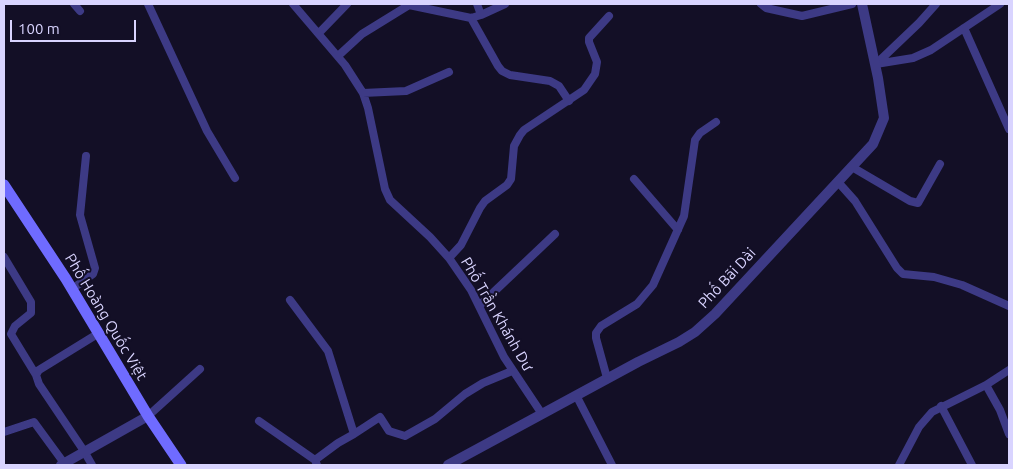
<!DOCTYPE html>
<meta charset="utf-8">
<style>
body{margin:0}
#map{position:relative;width:1013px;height:469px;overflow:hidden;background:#130f26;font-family:Ubuntu,sans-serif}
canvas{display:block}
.frame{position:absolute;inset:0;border:5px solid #d9d4ff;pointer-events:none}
.scale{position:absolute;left:10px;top:20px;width:126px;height:22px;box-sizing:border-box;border:2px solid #d9d4ff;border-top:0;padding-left:6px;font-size:15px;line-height:18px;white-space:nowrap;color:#d9d4ff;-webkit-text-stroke:4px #130f26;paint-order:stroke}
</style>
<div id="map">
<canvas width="1013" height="469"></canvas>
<div class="frame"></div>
<div class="scale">100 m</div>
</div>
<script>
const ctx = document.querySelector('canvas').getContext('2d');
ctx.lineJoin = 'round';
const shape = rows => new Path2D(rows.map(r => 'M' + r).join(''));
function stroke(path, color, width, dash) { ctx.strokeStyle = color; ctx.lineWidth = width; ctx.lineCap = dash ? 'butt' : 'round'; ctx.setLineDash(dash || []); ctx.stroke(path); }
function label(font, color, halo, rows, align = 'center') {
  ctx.font = font + ' Ubuntu,sans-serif'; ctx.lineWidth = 4; ctx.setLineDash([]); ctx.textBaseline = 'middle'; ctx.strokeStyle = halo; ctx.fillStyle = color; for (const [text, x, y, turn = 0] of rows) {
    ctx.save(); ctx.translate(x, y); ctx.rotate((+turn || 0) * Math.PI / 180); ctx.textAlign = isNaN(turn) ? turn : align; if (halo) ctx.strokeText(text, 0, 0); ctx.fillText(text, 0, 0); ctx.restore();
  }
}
stroke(shape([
 [74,4,80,11],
 [148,4,207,131,235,178],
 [293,4,345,65,363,93,368,108,385,189,390,200,430,237,449,258,471,290,504,357,542,414],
 [477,4,481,15],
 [761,4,766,8,802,16,852,4],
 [471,18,498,66,502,71,510,75,550,81,559,86,569,101],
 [964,28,1009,129],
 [319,33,347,4],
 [338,56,362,34,409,5,471,18,481,15,505,4],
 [876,64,913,58,931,50,1000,4],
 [876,64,919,23,936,4],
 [363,93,406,91,449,72],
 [852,167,910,201,918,203,940,164],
 [634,179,678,230],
 [838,182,855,201,897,268,903,274,934,277,962,285,1009,306],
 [4,257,31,302,31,313,15,326,11,334,36,375],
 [449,258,461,245,480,208,485,201,507,185,511,179,514,146,520,135,524,130,584,90,595,74,597,62,589,42,589,38,609,16],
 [72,289,93,274,95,268,80,215,86,156],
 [290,300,328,351,354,434,338,443,315,460,317,465],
 [479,306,555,234],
 [607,378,596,338,596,333,601,326,637,304,653,285,684,216,695,140,700,133,716,122],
 [986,385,1000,410,1009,434],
 [576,395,612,465],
 [941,406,972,465],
 [148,416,200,369],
 [259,421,315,460],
 [4,432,34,422,64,463],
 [354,434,380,417,389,431,405,436,435,419,465,394,483,383,512,371],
 [92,465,84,451,39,384,36,375,39,370,99,333],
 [899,465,919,427,932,412,986,385,1009,370]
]), '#3d3a85', 8);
stroke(shape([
 [61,465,148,416],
 [448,465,638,362,679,342,695,332,715,314,873,144,884,118,878,78,862,4]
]), '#3d3a85', 10);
stroke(shape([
 [4,185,66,279,148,416,181,465]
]), '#6f6bff', 11);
label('15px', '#d9d4ff', '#130f26', [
 ["Phố Bãi Dài",727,278,-47],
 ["Phố Trần Khánh Dư",497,314,60],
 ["Phố Hoàng Quốc Việt",106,317,59]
]);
</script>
